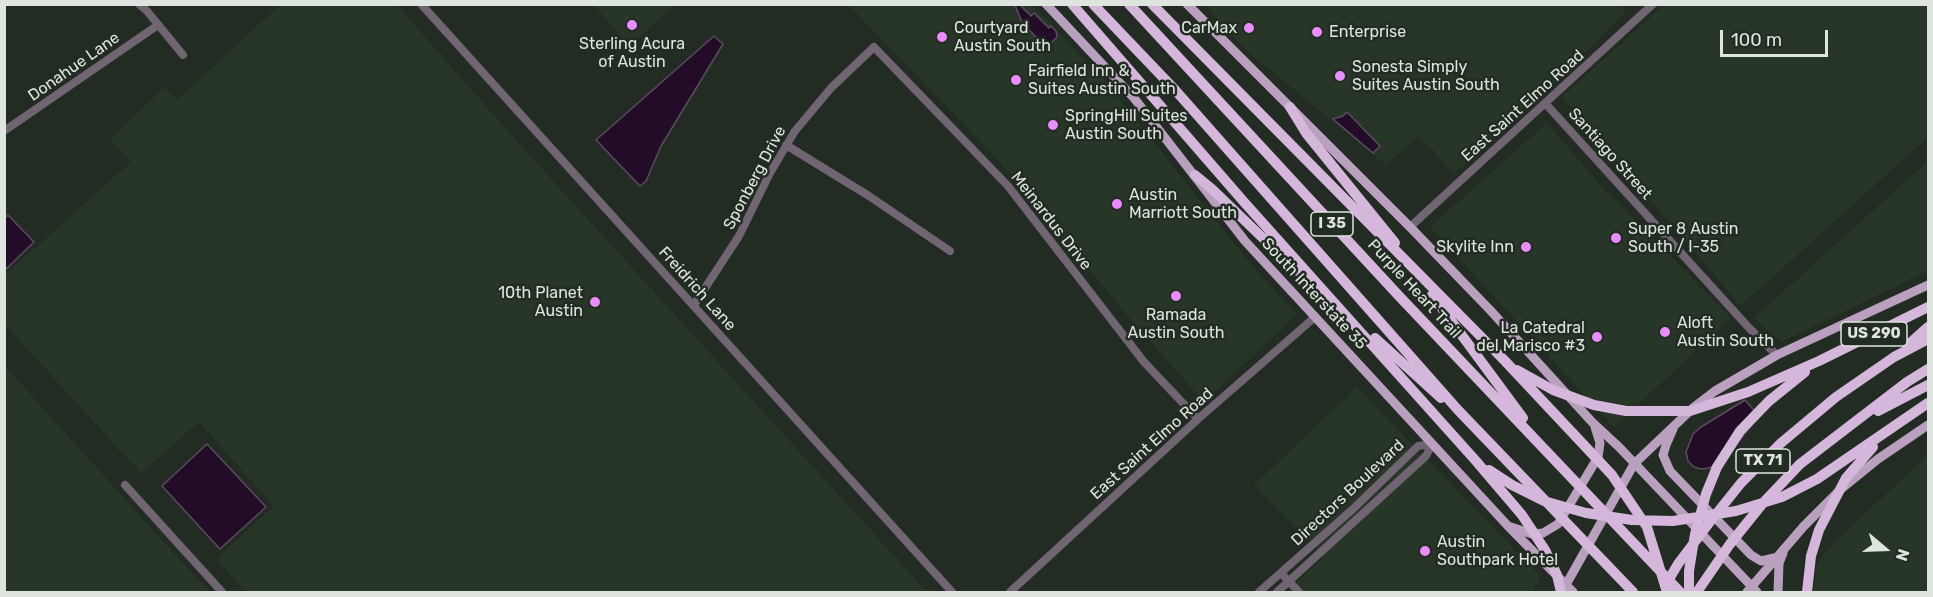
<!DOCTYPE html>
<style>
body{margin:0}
#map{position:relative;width:1933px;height:597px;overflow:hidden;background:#222c23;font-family:Rubik,sans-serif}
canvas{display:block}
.frame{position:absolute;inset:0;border:6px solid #dee5df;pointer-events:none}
.north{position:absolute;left:1855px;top:519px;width:60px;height:60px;-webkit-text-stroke:4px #222c23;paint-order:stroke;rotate:109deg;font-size:16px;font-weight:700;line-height:24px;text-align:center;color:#dee5df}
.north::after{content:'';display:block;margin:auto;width:21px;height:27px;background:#dee5df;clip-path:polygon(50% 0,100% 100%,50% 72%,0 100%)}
.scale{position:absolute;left:1720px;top:30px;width:108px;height:27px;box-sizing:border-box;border:3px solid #dee5df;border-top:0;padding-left:8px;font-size:18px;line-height:21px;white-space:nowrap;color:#dee5df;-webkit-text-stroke:4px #222c23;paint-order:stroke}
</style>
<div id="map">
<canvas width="1933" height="597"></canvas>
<div class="frame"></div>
<div class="north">N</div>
<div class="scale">100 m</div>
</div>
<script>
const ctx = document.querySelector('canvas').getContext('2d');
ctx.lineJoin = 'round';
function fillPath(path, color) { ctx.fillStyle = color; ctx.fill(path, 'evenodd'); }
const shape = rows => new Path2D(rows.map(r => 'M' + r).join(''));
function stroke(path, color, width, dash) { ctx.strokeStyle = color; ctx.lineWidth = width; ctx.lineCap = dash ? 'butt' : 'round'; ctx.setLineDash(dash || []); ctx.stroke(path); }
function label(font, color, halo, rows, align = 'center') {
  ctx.font = font + ' Rubik,sans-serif'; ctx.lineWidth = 5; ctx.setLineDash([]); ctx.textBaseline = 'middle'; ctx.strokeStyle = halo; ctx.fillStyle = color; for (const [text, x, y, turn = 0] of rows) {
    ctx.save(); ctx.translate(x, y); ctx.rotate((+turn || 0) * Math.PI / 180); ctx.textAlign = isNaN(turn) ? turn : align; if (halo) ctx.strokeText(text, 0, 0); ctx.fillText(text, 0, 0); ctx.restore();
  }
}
fillPath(shape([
 [1620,4,1626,11,1548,90,1454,174,1419,136,1386,165,1247,51,1205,5],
 [1665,4,1928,5,1928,137,1741,306,1562,97],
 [280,5,397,5,514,138,927,592,246,592,216,559,274,506,199,422,141,473,5,325,5,275,131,162,110,139,165,87,177,100],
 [594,5,675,5,629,46],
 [849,5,1032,5,1106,82,1251,265,1297,314,1204,402,1127,315,1002,164],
 [1547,123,1594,178,1731,318,1614,427,1430,227],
 [1928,161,1928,271,1781,342,1754,318],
 [4,365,177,557,210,592,5,592],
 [1357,387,1540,576,1533,592,1287,592,1324,557,1254,485],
 [1928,455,1928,592,1814,592,1816,567,1825,551]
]), '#283628');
const water = shape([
 [1015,5,1020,5,1031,16,1034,13,1049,28,1051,26,1056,31,1057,37,1046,48,1022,22,1015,5],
 [714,36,723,44,661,146,646,181,640,186,596,140,714,36],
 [1347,112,1380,146,1373,153,1333,119,1343,116,1347,112],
 [8,215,34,242,5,270,5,218,8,215],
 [1745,400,1759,416,1723,461,1709,468,1701,469,1694,467,1688,461,1686,452,1693,434,1701,427,1745,400],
 [207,444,266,507,220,549,162,486,207,444]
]);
fillPath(water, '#220c27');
stroke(water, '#5a4d5e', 1.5);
stroke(shape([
 [139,4,147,11,183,55],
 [421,4,952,592],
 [1545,103,1750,329,1777,355],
 [4,131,158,25],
 [786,145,869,196,950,251],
 [1410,227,1653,4],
 [694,305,739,236,770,173,795,131,831,88,874,47,1008,186,1144,362,1198,419],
 [125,485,222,592],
 [1281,573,1299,592],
 [1010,592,1198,419,1315,317],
 [1259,592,1353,509,1418,446,1432,444],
 [1277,592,1426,456,1432,444]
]), '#716573', 8);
stroke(shape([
 [1046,4,1134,98,1245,241,1508,526,1573,592],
 [1187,4,1410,227,1491,311,1592,422,1619,447,1757,592],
 [1673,429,1666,445,1663,455,1670,471,1751,555,1761,561,1774,558],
 [1511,527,1532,534,1543,533,1558,524,1598,457,1600,443,1595,427],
 [1563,590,1634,464,1694,407,1715,391,1777,355,1928,285],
 [1747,592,1804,526,1841,489,1878,459,1928,425],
 [1778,592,1779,563,1783,553]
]), '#b9a0be', 9);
stroke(shape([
 [1072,4,1244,202,1476,461,1522,515,1545,550,1557,575,1561,592],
 [1093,4,1176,91,1458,410,1633,592],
 [1129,4,1399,296,1680,592],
 [1152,4,1505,361,1612,475,1647,527,1667,592],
 [1290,107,1306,133,1395,243],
 [1195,175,1212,189,1297,271],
 [1432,295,1523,418],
 [1375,338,1441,398],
 [1908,345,1928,327],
 [1517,370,1553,390,1594,405,1626,411,1690,411,1748,392,1819,361,1928,307],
 [1878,411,1928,385],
 [1489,470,1512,485,1544,501,1586,513,1632,520,1673,521,1736,511,1782,497,1817,479,1928,403],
 [1665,586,1678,564,1709,523,1741,483,1781,443,1836,397,1894,357,1928,339],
 [1689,592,1689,571,1695,534,1706,494,1717,467,1740,431,1769,401,1805,372],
 [1697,592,1730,544,1763,503,1800,464,1907,382,1928,369],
 [1807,592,1811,556,1819,530,1846,478,1873,447]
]), '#d5b7dc', 10);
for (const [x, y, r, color] of [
 [632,25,6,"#e98dfd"],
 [1249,28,6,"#e98dfd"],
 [1317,32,6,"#e98dfd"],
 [942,37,6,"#e98dfd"],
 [1340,76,6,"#e98dfd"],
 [1016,80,6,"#e98dfd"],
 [1053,125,6,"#e98dfd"],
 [1117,204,6,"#e98dfd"],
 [1616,238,6,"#e98dfd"],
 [1526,247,6,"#e98dfd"],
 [1176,296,6,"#e98dfd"],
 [595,302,6,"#e98dfd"],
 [1665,332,6,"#e98dfd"],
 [1597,337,6,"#e98dfd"],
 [1425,551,6,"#e98dfd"]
]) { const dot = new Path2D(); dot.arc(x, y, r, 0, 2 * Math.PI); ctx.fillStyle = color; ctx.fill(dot); stroke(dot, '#222c23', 2); }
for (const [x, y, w] of [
 [1332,224,42],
 [1874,334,66],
 [1763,461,54]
]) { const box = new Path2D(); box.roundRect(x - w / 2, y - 12, w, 24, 4.5); ctx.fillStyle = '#222c23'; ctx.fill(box); stroke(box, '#dee5df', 1.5); }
label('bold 15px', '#dee5df', null, [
 ["I 35",1332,224],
 ["US 290",1874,334],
 ["TX 71",1763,461]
]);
label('16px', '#dee5df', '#222c23', [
 ["Courtyard",954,28],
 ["Austin South",954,46],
 ["CarMax",1237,28,"right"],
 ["Enterprise",1329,32],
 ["Sterling Acura",632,44,"center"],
 ["of Austin",632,62,"center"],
 ["Sonesta Simply",1352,67],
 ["Suites Austin South",1352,85],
 ["Fairfield Inn &",1028,71],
 ["Suites Austin South",1028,89],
 ["SpringHill Suites",1065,116],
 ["Austin South",1065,134],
 ["Austin",1129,195],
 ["Marriott South",1129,213],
 ["Super 8 Austin",1628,229],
 ["South / I-35",1628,247],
 ["Skylite Inn",1514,247,"right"],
 ["10th Planet",583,293,"right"],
 ["Austin",583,311,"right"],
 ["Ramada",1176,315,"center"],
 ["Austin South",1176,333,"center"],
 ["Aloft",1677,323],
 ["Austin South",1677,341],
 ["La Catedral",1585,328,"right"],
 ["del Marisco #3",1585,346,"right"],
 ["Austin",1437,542],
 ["Southpark Hotel",1437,560]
], 'left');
label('16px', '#dee5df', '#222c23', [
 ["Donahue Lane",74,67,-35],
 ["East Saint Elmo Road",1523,106,-42],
 ["Santiago Street",1610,154,48],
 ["Sponberg Drive",755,178,-62],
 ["Meinardus Drive",1051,221,52],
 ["Freidrich Lane",697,289,48],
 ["Purple Heart Trail",1414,289,47],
 ["South Interstate 35",1314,294,47],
 ["East Saint Elmo Road",1152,444,-42],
 ["Directors Boulevard",1348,493,-43]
]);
</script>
